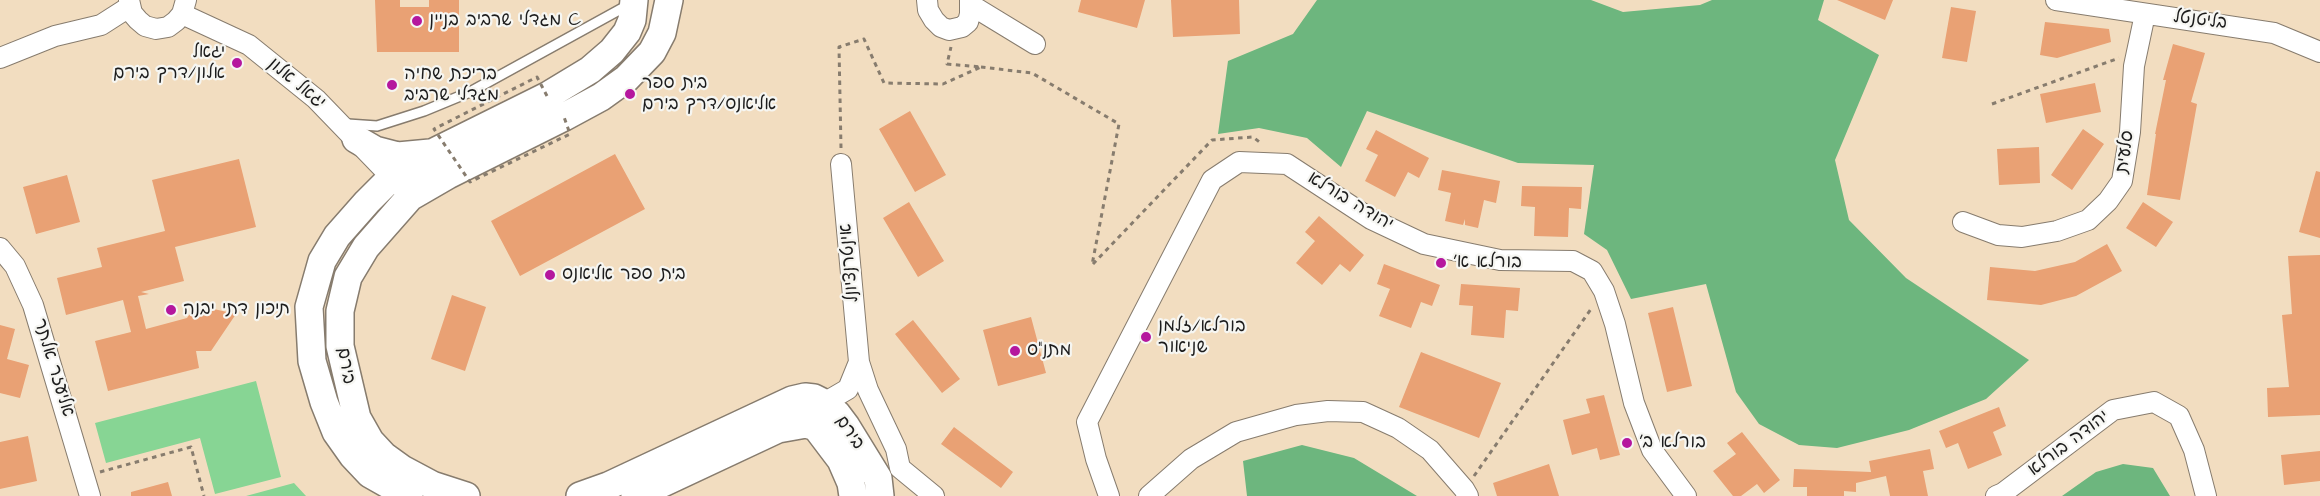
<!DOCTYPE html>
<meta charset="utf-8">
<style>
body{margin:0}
canvas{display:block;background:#f2ddc0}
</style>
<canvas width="2320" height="496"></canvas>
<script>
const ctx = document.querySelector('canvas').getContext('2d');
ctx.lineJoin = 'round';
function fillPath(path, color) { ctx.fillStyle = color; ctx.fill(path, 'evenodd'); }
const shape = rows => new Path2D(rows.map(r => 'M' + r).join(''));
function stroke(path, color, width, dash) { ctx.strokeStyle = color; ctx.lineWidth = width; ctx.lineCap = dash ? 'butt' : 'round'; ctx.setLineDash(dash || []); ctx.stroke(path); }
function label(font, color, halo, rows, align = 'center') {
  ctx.font = font + ' "Architects Daughter","Playpen Sans Hebrew",sans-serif'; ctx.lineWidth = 4.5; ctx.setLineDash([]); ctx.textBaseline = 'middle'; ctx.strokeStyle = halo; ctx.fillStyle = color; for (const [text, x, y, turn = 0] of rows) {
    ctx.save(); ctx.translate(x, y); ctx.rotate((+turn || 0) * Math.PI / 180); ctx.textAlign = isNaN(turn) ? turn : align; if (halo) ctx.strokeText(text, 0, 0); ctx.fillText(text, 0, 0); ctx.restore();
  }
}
fillPath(shape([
 [256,381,281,477,215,494,200,438,106,463,95,423],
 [294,483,306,496,246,496]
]), '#87d594');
fillPath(shape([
 [1317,0,1591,0,1623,12,1700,5,1712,0,1824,0,1818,20,1879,55,1835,160,1849,220,1906,278,2029,360,1986,399,1909,430,1837,448,1799,445,1759,424,1736,392,1706,284,1631,299,1607,250,1584,234,1594,165,1518,163,1367,111,1341,167,1307,138,1259,128,1218,134,1228,61,1293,34],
 [1302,445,1354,458,1417,496,1247,496,1243,461],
 [2123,464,2153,468,2170,496,2062,496,2096,472]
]), '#6db67e');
fillPath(shape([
 [375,0,400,0,400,7,429,7,429,0,459,0,459,52,377,52],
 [1081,0,1145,0,1137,28,1078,12],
 [1171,0,1239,0,1240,34,1173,37],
 [1837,0,1893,0,1885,20],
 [1951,7,1976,11,1967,62,1942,58],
 [2045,22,2109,29,2111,42,2057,58,2040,55],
 [2173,44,2205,53,2191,102,2197,104,2180,200,2147,195,2156,134,2155,134,2166,80,2163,80],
 [2095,83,2101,112,2046,123,2040,94],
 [910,111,946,175,915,192,879,129],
 [2083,129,2104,144,2072,190,2051,175],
 [1376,130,1429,158,1419,178,1408,172,1395,197,1365,181,1378,155,1366,149],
 [2039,147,2040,183,1999,185,1997,149],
 [615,154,645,209,520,276,491,221],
 [239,159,256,227,175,247,184,281,141,292,149,294,138,296,146,329,187,318,196,305,236,314,211,351,196,351,199,368,108,391,95,341,131,332,123,300,66,315,57,278,102,267,97,248,165,231,152,180],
 [1442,170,1500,181,1496,203,1484,200,1478,228,1465,225,1465,219,1463,225,1445,221,1451,193,1438,190],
 [2316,171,2320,172,2320,238,2299,232],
 [67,175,80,222,36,234,23,187],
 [1522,186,1582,187,1581,209,1569,208,1568,237,1534,236,1535,207,1521,206],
 [909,202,944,261,918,277,883,218],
 [2143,202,2173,222,2156,247,2126,228],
 [1319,216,1364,255,1350,272,1340,264,1322,285,1296,263,1315,241,1305,232],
 [2107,244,2122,271,2076,296,2041,305,1987,300,1990,267,2035,271,2075,262],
 [2320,255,2320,415,2268,417,2267,388,2289,387,2282,315,2292,314,2288,256],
 [1384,264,1440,285,1432,306,1421,302,1411,328,1379,316,1390,289,1377,284],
 [1461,284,1520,288,1518,311,1506,310,1504,338,1471,335,1473,306,1459,305],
 [452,295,486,307,465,371,431,359],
 [1673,307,1692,386,1667,392,1648,313],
 [1031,317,1046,373,998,386,983,330],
 [913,320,960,379,942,393,895,334],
 [0,325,15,329,7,359,29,365,20,398,0,393],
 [1421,352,1501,383,1479,438,1399,407],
 [1604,395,1620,455,1600,460,1597,448,1572,455,1563,420,1590,413,1586,399],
 [1999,407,2006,426,1993,432,2002,455,1968,469,1958,443,1946,448,1939,431],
 [954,427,1013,472,1001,488,941,444],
 [1742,432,1780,480,1764,493,1757,484,1741,496,1733,496,1713,471,1736,454,1727,443],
 [28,436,37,481,0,489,0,442],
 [1930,449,1934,469,1923,471,1928,496,1890,496,1886,476,1856,483,1856,492,1844,491,1844,496,1807,496,1807,487,1793,487,1794,469,1871,472,1869,461],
 [2320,451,2320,481,2284,485,2281,455],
 [1549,464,1559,496,1497,496,1493,483],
 [168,482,172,496,131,496,131,492]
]), '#e9a174');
const lane = shape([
 [348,124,377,126,424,111,470,92,630,4]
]);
const street = shape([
 [129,0,132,13,138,20,145,26,156,29,168,27,176,21,182,14,186,0],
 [927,0,928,10,934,20,941,27,949,30,962,27,968,22,970,14,970,0],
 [2056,0,2274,33,2320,52],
 [971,5,1035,44],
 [182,14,249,45,316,99,401,187],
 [0,58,55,36,101,25,129,7],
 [841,164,859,362,868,390,896,449,900,468],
 [1963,222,1998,235,2022,237,2057,231,2088,220,2108,201,2122,181,2130,132,2134,66,2145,14],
 [0,248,15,266,33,305,90,496],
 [818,413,824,403,848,389,859,362],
 [900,468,934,496],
 [1109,496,1096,459,1087,422,1212,180,1239,162,1287,164,1371,219,1424,244,1500,260,1573,261,1592,271,1604,291,1615,324,1634,403,1652,450,1686,496],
 [1149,496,1191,459,1236,432,1296,415,1328,411,1363,412,1398,428,1430,450,1464,489,1468,496],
 [1996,496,2003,493,2113,410,2154,402,2179,416,2194,450,2206,496]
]);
const secondary = shape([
 [356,139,375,150,398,156,430,153],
 [409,496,370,474,353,456,336,432,324,402,312,361,309,307,322,261,337,236,367,202,391,178,434,152,547,96,590,70,612,51,627,32,632,20,634,0],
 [466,496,432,485,402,469,384,456,370,441,357,418,340,346,340,311,348,277,366,247,410,197,448,175,564,117,601,97,626,79,652,52,662,33,669,0],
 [580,496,608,486,792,400,805,397,814,398,824,403,837,414,846,426,878,478,880,496],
 [635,496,778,429,806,424,816,427,841,460,851,483,853,496]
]);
stroke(lane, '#877c6e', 12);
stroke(street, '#877c6e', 22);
stroke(secondary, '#877c6e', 30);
stroke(shape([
 [981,67,1032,73,1119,124,1092,265],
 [1992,104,2119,58],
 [841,148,839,47,864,39,884,83,943,84,981,67,947,64,951,47],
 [1093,264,1212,140,1253,137,1262,144],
 [100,472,191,447,204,496],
 [1474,476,1591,309]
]), '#877c6e', 3, [4.5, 4.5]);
stroke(lane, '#fff', 9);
stroke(street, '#fff', 20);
stroke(secondary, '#fff', 27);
stroke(shape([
 [547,96,537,77,434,129,470,182,570,134,564,117]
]), '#877c6e', 3, [4.5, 4.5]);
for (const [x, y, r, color] of [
 [417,21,6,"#b5179e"],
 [237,63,6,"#b5179e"],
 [392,85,6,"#b5179e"],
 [630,94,6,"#b5179e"],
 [1441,263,6,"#b5179e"],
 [550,275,6,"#b5179e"],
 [171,310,6,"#b5179e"],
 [1146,337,6,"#b5179e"],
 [1015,351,6,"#b5179e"],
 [1627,443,6,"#b5179e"]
]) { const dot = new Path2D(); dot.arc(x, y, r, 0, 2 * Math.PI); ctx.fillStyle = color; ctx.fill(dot); stroke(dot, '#f6f6f2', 2); }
label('18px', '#1c1c1c', '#f6f6f2', [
 ["מגדלי שרביב בניין C",429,21],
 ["יגאל",225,53,"right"],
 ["אלון/דרך בירם",225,74,"right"],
 ["בריכת שחיה",404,75],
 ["מגדלי שרביב",404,96],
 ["בית ספר",642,84],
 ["אליאנס/דרך בירם",642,105],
 ["בורלא א׳",1453,263],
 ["בית ספר אליאנס",562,275],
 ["תיכון דתי יבנה",183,310],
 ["בורלא/זלמן",1158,327],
 ["שניאור",1158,348],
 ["מתנ\"ס",1027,351],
 ["בורלא ב׳",1639,443]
], 'left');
label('18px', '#1c1c1c', '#f6f6f2', [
 ["בליטנטל",2200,21,7],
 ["יגאל אלון",296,84,40],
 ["סלעית",2126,152,-82],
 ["יהודה בורלא",1350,202,31],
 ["אינטרנציונל",850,263,-95],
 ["בירם",345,366,80],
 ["אליעזר אלתר",53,368,73],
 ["בירם",849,433,55],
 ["יהודה בורלא",2069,444,-37]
]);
</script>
